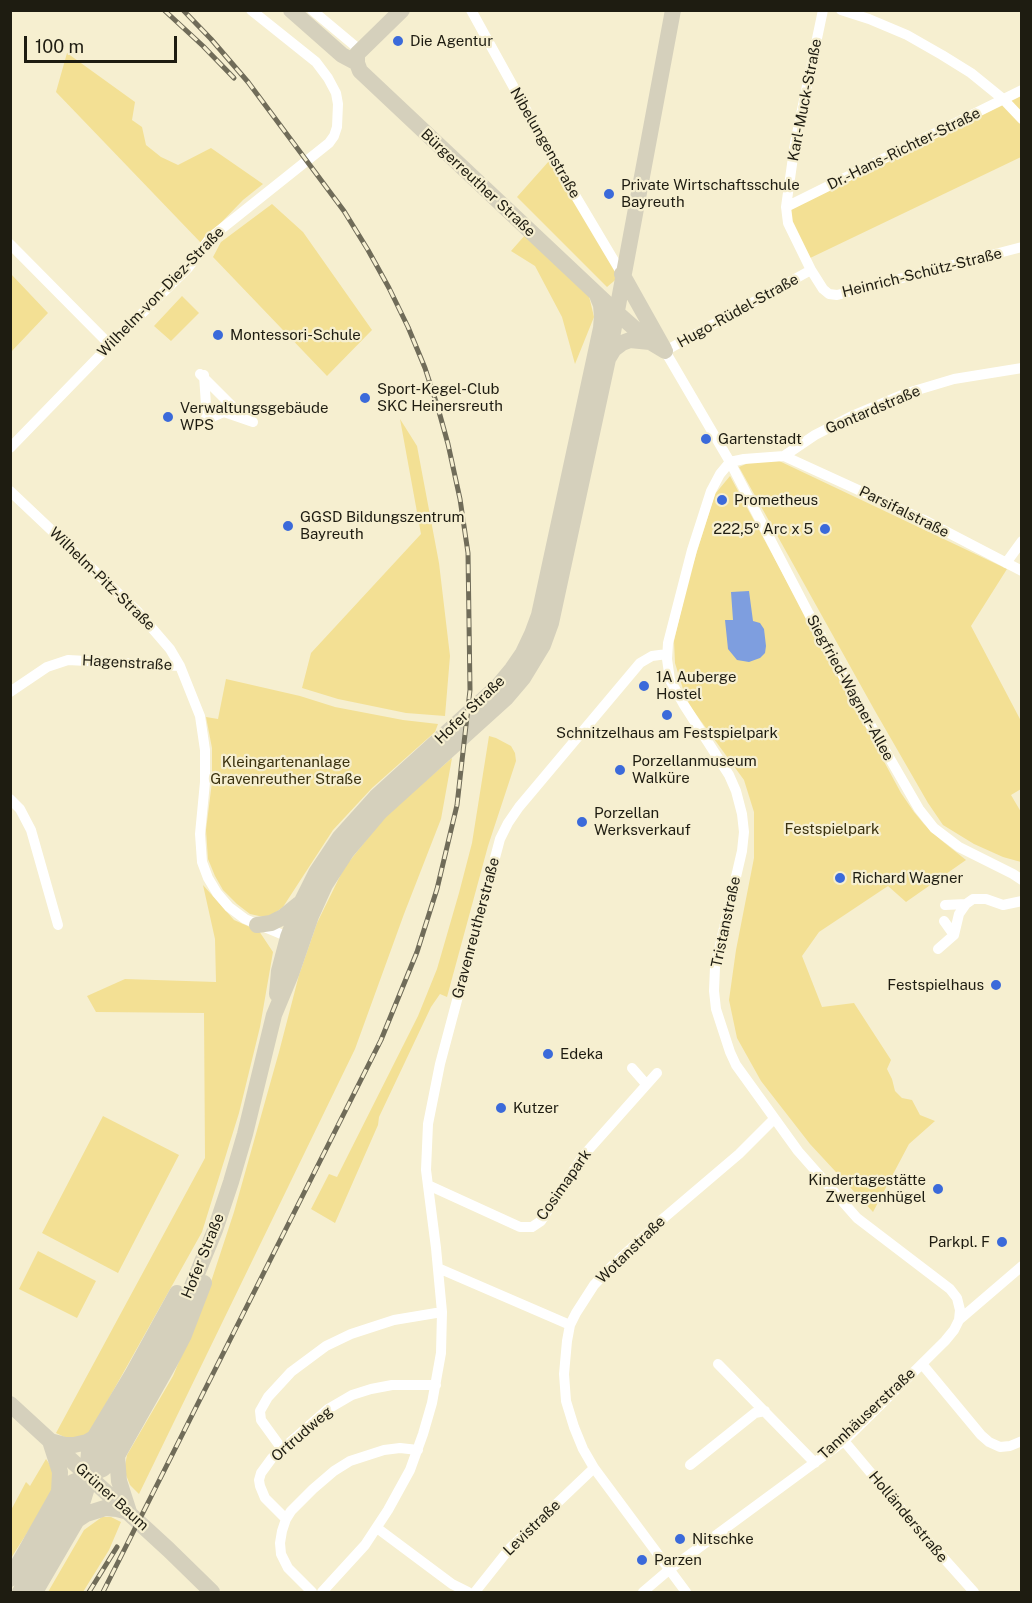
<!DOCTYPE html>
<meta charset="utf-8">
<style>
body{margin:0}
#map{position:relative;width:1032px;height:1603px;overflow:hidden;background:#f6efd0;font-family:"Public Sans",sans-serif}
canvas{display:block}
.frame{position:absolute;inset:0;border:12px solid #1e1c11;pointer-events:none}
.scale{position:absolute;left:24px;top:36px;width:153px;height:27px;box-sizing:border-box;border:3px solid #1e1c11;border-top:0;padding-left:8px;font-size:18px;line-height:21px;white-space:nowrap;color:#1e1c11;-webkit-text-stroke:4px #f6efd0;paint-order:stroke}
</style>
<div id="map">
<canvas width="1032" height="1603"></canvas>
<div class="frame"></div>
<div class="scale">100 m</div>
</div>
<script>
const ctx = document.querySelector('canvas').getContext('2d');
ctx.lineJoin = 'round';
function fillPath(path, color) { ctx.fillStyle = color; ctx.fill(path, 'evenodd'); }
const shape = rows => new Path2D(rows.map(r => 'M' + r).join(''));
function stroke(path, color, width, dash) { ctx.strokeStyle = color; ctx.lineWidth = width; ctx.lineCap = dash ? 'butt' : 'round'; ctx.setLineDash(dash || []); ctx.stroke(path); }
function label(font, color, halo, rows, align = 'center') {
  ctx.font = font + ' "Public Sans",sans-serif'; ctx.lineWidth = 4.5; ctx.setLineDash([]); ctx.textBaseline = 'middle'; ctx.strokeStyle = halo; ctx.fillStyle = color; for (const [text, x, y, turn = 0] of rows) {
    ctx.save(); ctx.translate(x, y); ctx.rotate((+turn || 0) * Math.PI / 180); ctx.textAlign = isNaN(turn) ? turn : align; if (halo) ctx.strokeText(text, 0, 0); ctx.fillText(text, 0, 0); ctx.restore();
  }
}
fillPath(shape([
 [67,53,135,102,132,120,142,127,146,145,161,157,178,165,211,148,263,184,243,200,210,234,202,244,56,92],
 [1021,90,1021,157,806,260,786,207],
 [549,161,620,276,607,287,517,197],
 [272,204,303,232,372,330,327,376,213,257,221,242],
 [526,234,588,292,594,317,575,364,562,317,535,266,511,251],
 [11,274,48,313,11,352,10,352],
 [182,296,199,313,171,341,154,326],
 [400,419,417,446,439,563,450,656,445,716,406,713,338,699,302,688,311,653,421,534],
 [758,459,775,459,1007,569,971,626,1021,721,1021,789,1011,795,1021,812,1021,862,1003,857,974,844,943,825,928,803,875,711,739,467],
 [730,476,901,793,914,812,924,824,941,840,966,860,906,902,888,886,819,932,802,956,822,1007,854,1003,891,1060,887,1069,892,1079,895,1091,902,1098,912,1100,920,1115,935,1121,909,1144,873,1212,810,1144,761,1081,737,1038,729,1000,736,950,754,858,754,812,744,780,687,702,675,663,674,641,689,577,715,494],
 [226,679,300,696,335,707,403,720,438,724,435,732,372,788,333,830,283,907,268,918,250,914,237,904,223,890,215,876,208,859,206,830,212,782,212,748,206,717,218,719],
 [489,736,496,738,511,746,515,753,516,761,488,846,447,997,440,994,431,1007,379,1117,378,1125,335,1223,311,1209,329,1174,337,1177,418,1016,437,969,459,893,472,843],
 [452,758,441,819,404,914,355,1049,139,1494,130,1485,124,1470,127,1455,173,1376,206,1297,234,1212,279,1052,299,975,317,923,344,868,387,814],
 [203,885,234,920,259,931,273,952,260,1027,239,1113,202,1232,89,1434,71,1440,56,1433,205,1158,204,1013,96,1012,87,996,125,979,216,982,215,939],
 [103,1116,179,1155,118,1273,42,1233],
 [38,1251,96,1281,77,1318,19,1289],
 [46,1459,53,1469,54,1491,11,1558,10,1512,26,1482,30,1486],
 [102,1517,111,1517,121,1522,109,1550,83,1592,48,1592,84,1530]
]), '#f3e094');
fillPath(shape([
 [749,591,753,621,760,623,764,629,766,646,765,653,760,658,749,662,737,660,728,649,725,620,733,620,731,592]
]), '#7e9edf');
stroke(shape([
 [312,10,361,51],
 [471,10,550,153,622,274],
 [823,10,795,143,786,207,788,223,811,270,823,289,829,294,837,295,1022,247],
 [841,10,869,19,907,35,942,55,971,73,1003,99,1022,119],
 [786,207,1022,90],
 [10,244,110,345],
 [811,270,665,351,730,462,809,614,863,712,919,809,934,828,959,847,1013,874,1022,880],
 [200,374,232,406,230,414],
 [204,375,207,420],
 [203,421,224,412,253,422],
 [10,448,110,345,188,268,210,238,329,143,334,136,337,127,338,104,336,93,328,78,316,62,251,10],
 [784,456,924,520,1022,571],
 [730,462,720,474,711,491,692,550,668,643,667,659,670,680,684,705,729,775,736,791,742,814,744,832,742,851,715,967,714,991,716,1009,730,1052,736,1065,798,1151,857,1218,950,1289,957,1298,960,1310,959,1320],
 [730,462,744,459,784,456,815,435,854,415,904,394,954,379,1022,368],
 [10,491,138,612,170,649,180,666,200,716,205,750,205,782,200,834,202,862,208,878,217,893,229,907,245,919,293,939],
 [1006,563,1022,541],
 [10,692,47,667,68,660,180,666],
 [10,799,20,809,31,830,58,925],
 [945,905,966,904,973,899,986,899,1003,905,1022,901],
 [944,921,954,935],
 [938,949,954,935,959,914,966,904],
 [632,1068,646,1084],
 [428,1185,520,1227,532,1227,541,1221,583,1156,657,1073],
 [438,1268,570,1325],
 [718,1364,815,1463],
 [922,1364,981,1435,989,1442,1000,1447,1010,1446,1022,1441],
 [844,1441,923,1535,974,1592],
 [282,1449,261,1420,260,1411,268,1397,291,1372,326,1346,351,1334,394,1320,442,1312],
 [690,1465,755,1413,765,1411],
 [286,1519,265,1498,260,1486,259,1480,261,1473,272,1458,328,1409,352,1395,371,1389,392,1385,436,1385],
 [377,1528,452,1584,468,1592],
 [312,1592,288,1568,281,1554,280,1543,282,1531,286,1519,291,1511,313,1489,334,1471,350,1461,384,1450,400,1448,418,1450],
 [322,1592,365,1545,388,1510,410,1470,423,1434,432,1403,441,1353,442,1312,436,1248,426,1170,428,1124,440,1064,500,839,508,823,519,807,640,663,652,656,667,654],
 [475,1592,510,1548,594,1468],
 [643,1592,670,1569,844,1441,945,1341,954,1330,959,1320,1022,1266],
 [686,1592,594,1468,583,1449,574,1427,566,1401,564,1374,567,1341,570,1325,576,1313,594,1285,612,1266,665,1217,739,1154,774,1119]
]), '#fff', 10);
stroke(shape([
 [291,10,342,55,357,63],
 [402,10,357,54,357,63,360,71,616,312,650,342,665,351],
 [622,274,664,349],
 [608,359,614,349,622,343,630,340,650,342],
 [257,925,271,923,283,917,299,904],
 [277,994,279,971,288,937,302,901,316,873,340,837,376,797,497,687,512,669,523,653,532,634,539,615,601,328,602,316,601,305,597,295],
 [10,1404,169,1550,212,1592],
 [50,1441,60,1472,59,1492],
 [50,1441,65,1445,74,1445,87,1442,94,1438],
 [117,1456,119,1481,129,1512],
 [77,1520,86,1514,105,1508,117,1509,128,1512],
 [10,1579,59,1492,73,1482,103,1469,117,1456,170,1362,184,1335,204,1283],
 [20,1592,55,1528,126,1414,145,1381,188,1296,215,1230,231,1182,245,1134,274,1015,291,974,311,916,325,885,347,851,380,812,506,698,523,678,543,645,551,623,608,359,673,10],
 [35,1592,77,1520,86,1491,89,1451,94,1438,133,1373,177,1293]
]), '#d5d0bc', 16);
const rail = shape([
 [164,10,203,46,234,78],
 [89,1592,117,1547],
 [103,1592,381,1040,417,952,437,889,457,805,470,690,468,553,460,499,448,444,438,408,425,368,408,327,389,288,368,250,344,211,248,82,211,39,183,10]
]);
stroke(rail, '#706c59', 5);
stroke(rail, '#f6efd0', 3, [9]);
for (const [x, y, r, color] of [
 [398,41,6,"#3b6ada"],
 [609,194,6,"#3b6ada"],
 [218,335,6,"#3b6ada"],
 [365,398,6,"#3b6ada"],
 [168,417,6,"#3b6ada"],
 [706,439,6,"#3b6ada"],
 [722,500,6,"#3b6ada"],
 [288,526,6,"#3b6ada"],
 [825,529,6,"#3b6ada"],
 [644,686,6,"#3b6ada"],
 [667,715,6,"#3b6ada"],
 [620,770,6,"#3b6ada"],
 [582,822,6,"#3b6ada"],
 [840,878,6,"#3b6ada"],
 [996,985,6,"#3b6ada"],
 [548,1054,6,"#3b6ada"],
 [501,1108,6,"#3b6ada"],
 [938,1189,6,"#3b6ada"],
 [1002,1242,6,"#3b6ada"],
 [680,1539,6,"#3b6ada"],
 [642,1560,6,"#3b6ada"]
]) { const dot = new Path2D(); dot.arc(x, y, r, 0, 2 * Math.PI); ctx.fillStyle = color; ctx.fill(dot); stroke(dot, '#f6efd0', 2); }
label('15px', '#1e1c11', '#f6efd0', [
 ["Die Agentur",410,41],
 ["Private Wirtschaftsschule",621,185],
 ["Bayreuth",621,202],
 ["Montessori-Schule",230,335],
 ["Sport-Kegel-Club",377,389],
 ["SKC Heinersreuth",377,406],
 ["Verwaltungsgebäude",180,408],
 ["WPS",180,425],
 ["Gartenstadt",718,439],
 ["Prometheus",734,500],
 ["GGSD Bildungszentrum",300,517],
 ["Bayreuth",300,534],
 ["222,5º Arc x 5",813,529,"right"],
 ["1A Auberge",656,677],
 ["Hostel",656,694],
 ["Schnitzelhaus am Festspielpark",667,733,"center"],
 ["Porzellanmuseum",632,761],
 ["Walküre",632,778],
 ["Porzellan",594,813],
 ["Werksverkauf",594,830],
 ["Richard Wagner",852,878],
 ["Festspielhaus",984,985,"right"],
 ["Edeka",560,1054],
 ["Kutzer",513,1108],
 ["Kindertagestätte",926,1180,"right"],
 ["Zwergenhügel",926,1197,"right"],
 ["Parkpl. F",990,1242,"right"],
 ["Nitschke",692,1539],
 ["Parzen",654,1560]
], 'left');
label('15px', '#1e1c11', '#f6efd0', [
 ["Karl-Muck-Straße",805,100,-79],
 ["Nibelungenstraße",545,143,60],
 ["Dr.-Hans-Richter-Straße",904,149,-26],
 ["Bürgerreuther Straße",478,183,43],
 ["Heinrich-Schütz-Straße",922,273,-14],
 ["Wilhelm-von-Diez-Straße",161,292,-46],
 ["Hugo-Rüdel-Straße",738,311,-29],
 ["Gontardstraße",873,410,-23],
 ["Parsifalstraße",904,512,26],
 ["Wilhelm-Pitz-Straße",102,579,44],
 ["Hagenstraße",127,663,3],
 ["Siegfried-Wagner-Allee",850,688,61],
 ["Hofer Straße",470,710,-44],
 ["Tristanstraße",726,922,-78],
 ["Gravenreutherstraße",476,928,-75],
 ["Cosimapark",564,1185,-55],
 ["Wotanstraße",631,1250,-44],
 ["Hofer Straße",203,1256,-68],
 ["Tannhäuserstraße",867,1414,-43],
 ["Ortrudweg",302,1434,-41],
 ["Grüner Baum",112,1497,42],
 ["Holländerstraße",908,1517,50],
 ["Levistraße",532,1528,-44]
]);
label('15px', '#3b320f', '#f6efd0', [
 ["Kleingartenanlage",286,762],
 ["Gravenreuther Straße",286,779],
 ["Festspielpark",832,829]
]);
</script>
